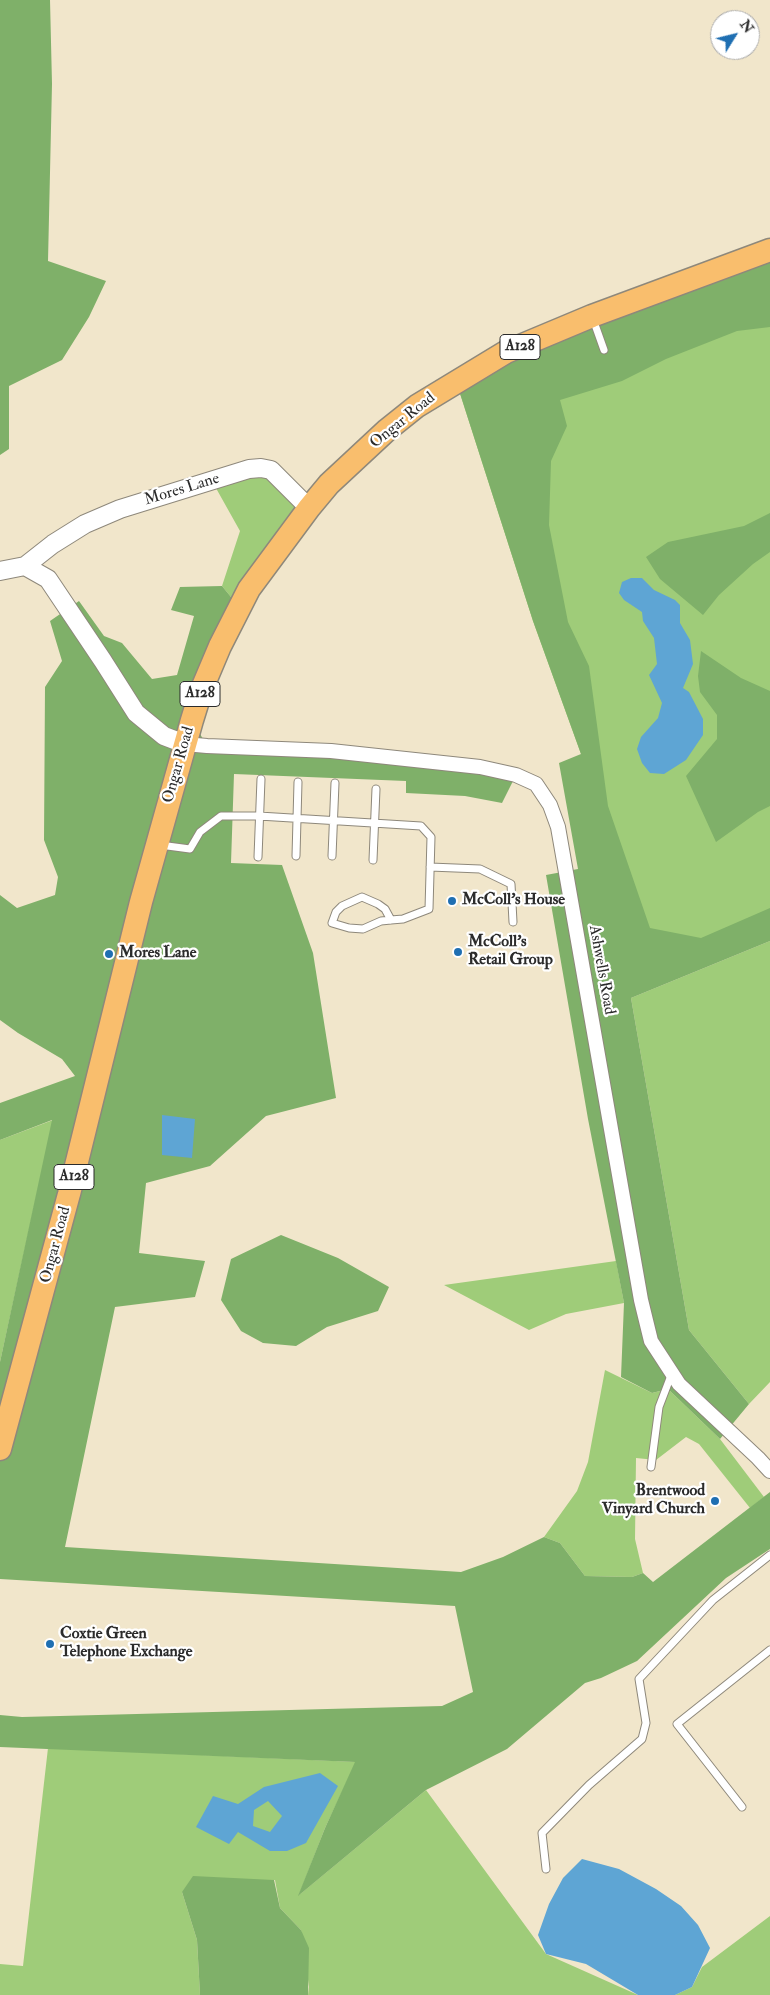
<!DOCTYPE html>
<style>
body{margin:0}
#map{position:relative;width:770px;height:1995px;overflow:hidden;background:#f1e6cb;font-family:"IM FELL Double Pica",serif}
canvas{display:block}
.north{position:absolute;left:710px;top:10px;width:50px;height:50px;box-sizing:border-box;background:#fff;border:1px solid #aaa;border-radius:50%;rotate:54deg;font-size:14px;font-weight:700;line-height:20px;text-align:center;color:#2b2b2b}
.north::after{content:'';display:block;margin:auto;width:18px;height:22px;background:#1f6fb2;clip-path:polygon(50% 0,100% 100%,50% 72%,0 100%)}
</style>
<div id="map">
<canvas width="770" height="1995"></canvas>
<div class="north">N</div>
</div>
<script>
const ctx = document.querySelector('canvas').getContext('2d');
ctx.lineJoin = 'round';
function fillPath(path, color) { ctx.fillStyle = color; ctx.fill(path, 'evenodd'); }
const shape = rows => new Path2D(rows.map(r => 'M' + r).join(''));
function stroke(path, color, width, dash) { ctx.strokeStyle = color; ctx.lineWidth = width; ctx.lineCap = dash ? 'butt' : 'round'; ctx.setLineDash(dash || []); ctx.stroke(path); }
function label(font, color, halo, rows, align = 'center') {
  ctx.font = font + ' "IM FELL Double Pica",serif'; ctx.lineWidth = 4.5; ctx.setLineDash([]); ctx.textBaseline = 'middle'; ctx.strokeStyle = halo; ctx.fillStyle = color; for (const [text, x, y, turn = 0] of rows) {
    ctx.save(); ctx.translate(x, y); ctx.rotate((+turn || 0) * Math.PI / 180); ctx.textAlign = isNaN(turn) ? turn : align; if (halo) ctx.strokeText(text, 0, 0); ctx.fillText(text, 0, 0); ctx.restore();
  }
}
fillPath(shape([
 [770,250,770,923,628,982,581,754,533,621,456,381],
 [261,468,309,508,240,608,222,586,240,531,212,481],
 [770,941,770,1382,749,1404,689,1330,631,998],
 [53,1120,0,1362,0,1140],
 [616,1261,624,1303,566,1314,529,1330,444,1285],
 [605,1370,652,1393,668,1389,720,1439,764,1497,750,1508,699,1444,686,1437,656,1460,636,1458,635,1539,643,1573,632,1577,585,1576,560,1543,544,1537,577,1491,588,1462],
 [48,1748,356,1762,325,1828,299,1895,426,1790,546,1954,638,1995,308,1995,309,1987,301,1930,280,1908,275,1880,182,1892,197,1940,200,1995,0,1995,0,1964,23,1966],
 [770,1916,770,1995,675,1995,692,1987,702,1967]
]), '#9fcc79');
fillPath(shape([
 [0,0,50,0,52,84,48,261,106,281,89,317,62,360,9,386,9,449,0,455],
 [770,250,770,327,737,331,666,359,622,381,560,400,567,426,551,461,549,525,568,622,589,666,608,806,650,928,701,938,770,908,770,941,631,998,689,1330,749,1404,720,1439,668,1389,652,1393,621,1377,624,1303,588,1119,546,875,578,869,559,763,581,754,533,621,456,381],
 [770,513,770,552,753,564,719,595,703,615,660,579,646,557,668,542,744,526],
 [222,586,240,608,192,720,207,746,516,775,502,803,465,796,406,793,406,781,234,774,231,863,282,865,313,953,336,1098,266,1116,210,1166,146,1183,139,1253,205,1261,195,1297,115,1307,65,1547,461,1572,503,1557,544,1537,560,1543,585,1576,632,1577,643,1573,653,1582,770,1492,770,1549,726,1578,637,1661,601,1678,585,1683,507,1749,426,1790,298,1896,325,1828,355,1762,0,1747,0,1715,22,1717,442,1706,473,1692,455,1606,0,1579,0,1362,52,1120,0,1140,0,1103,75,1076,62,1059,18,1033,0,1020,0,895,17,908,55,895,58,877,44,840,45,687,62,661,50,621,79,601,104,636,122,643,152,679,177,675,194,616,171,610,180,587],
 [701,651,741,678,770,691,770,806,758,812,716,842,686,776,717,739,717,715,700,692,698,676],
 [281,1235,338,1258,389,1287,378,1311,327,1327,296,1346,263,1343,241,1331,221,1300,231,1259],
 [193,1876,274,1880,280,1908,301,1930,309,1948,308,1995,200,1995,197,1940,182,1892]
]), '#7fb069');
fillPath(shape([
 [631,578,642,578,654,590,675,600,680,605,680,623,690,640,693,664,683,688,689,692,703,719,703,735,686,760,664,774,650,773,642,763,637,749,641,737,658,718,662,703,649,675,657,664,654,638,643,621,642,612,624,600,619,593,622,582],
 [162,1115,195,1119,192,1158,162,1155],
 [320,1773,338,1786,306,1843,287,1851,270,1851,238,1832,229,1844,196,1827,213,1796,238,1804,264,1787],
 [268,1801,282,1816,270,1832,253,1826,254,1810],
 [582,1859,619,1869,656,1889,681,1906,698,1925,710,1948,692,1987,675,1995,638,1995,586,1964,546,1954,538,1935,549,1904,563,1878]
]), '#5ea5d4');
const service = shape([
 [593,319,604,350],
 [160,845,190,849,200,832,221,816,259,816,421,826,431,837,429,909,403,919,391,920,381,921,363,929,349,928,332,923,336,912,342,906,362,897,378,904,385,909,391,920],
 [296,856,298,782],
 [332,856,335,783],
 [258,857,261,779],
 [373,860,376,789],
 [430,867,480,869,511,884,513,922],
 [651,1467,659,1407,672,1373],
 [742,1807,677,1724,770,1650],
 [546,1869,542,1833,589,1785,642,1739,646,1723,639,1679,713,1600,770,1555]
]);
const minor = shape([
 [185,744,207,746,331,751,480,767,516,775,536,784,550,805,558,827,641,1300,651,1341,679,1384,758,1458,770,1471]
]);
const tertiary = shape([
 [25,566,48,579,103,661,136,713,164,736,185,744],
 [0,571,25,566,53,544,85,524,120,509,249,469,261,468,271,470,309,508]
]);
const primary = shape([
 [0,1449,69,1194,141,902,192,720,201,691,220,646,249,589,309,508,329,484,387,430,417,406,506,352,592,316,770,250]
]);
stroke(service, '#8e887b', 9);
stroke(minor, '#8e887b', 16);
stroke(tertiary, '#8e887b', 20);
stroke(primary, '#8e887b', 25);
stroke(service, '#fff', 7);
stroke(minor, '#fff', 14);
stroke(tertiary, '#fff', 18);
stroke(primary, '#f9be6d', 22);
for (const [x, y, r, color] of [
 [452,901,5,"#1f6fb2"],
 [458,952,5,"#1f6fb2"],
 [109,954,5,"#1f6fb2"],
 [715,1501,5,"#1f6fb2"],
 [50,1644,5,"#1f6fb2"]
]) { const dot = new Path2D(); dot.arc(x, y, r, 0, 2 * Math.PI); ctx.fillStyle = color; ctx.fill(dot); stroke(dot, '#fff', 2); }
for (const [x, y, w] of [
 [520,347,40],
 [200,694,40],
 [74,1177,40]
]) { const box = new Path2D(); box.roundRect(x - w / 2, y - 12.5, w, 25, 4); ctx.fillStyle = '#fff'; ctx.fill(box); stroke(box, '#2b2b2b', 1); }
label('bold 15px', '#2b2b2b', null, [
 ["A128",520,347],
 ["A128",200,694],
 ["A128",74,1177]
]);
label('16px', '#2b2b2b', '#fff', [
 ["Ongar Road",403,421,-39],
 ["Mores Lane",182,490,-17],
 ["Ongar Road",179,765,-74],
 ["Ashwells Road",601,970,80],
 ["Ongar Road",56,1245,-75]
]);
label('bold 16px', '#2b2b2b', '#fff', [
 ["McColl's House",462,901],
 ["McColl's",468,943],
 ["Retail Group",468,961],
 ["Mores Lane",119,954],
 ["Brentwood",705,1492,"right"],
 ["Vinyard Church",705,1510,"right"],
 ["Coxtie Green",60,1635],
 ["Telephone Exchange",60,1653]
], 'left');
</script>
